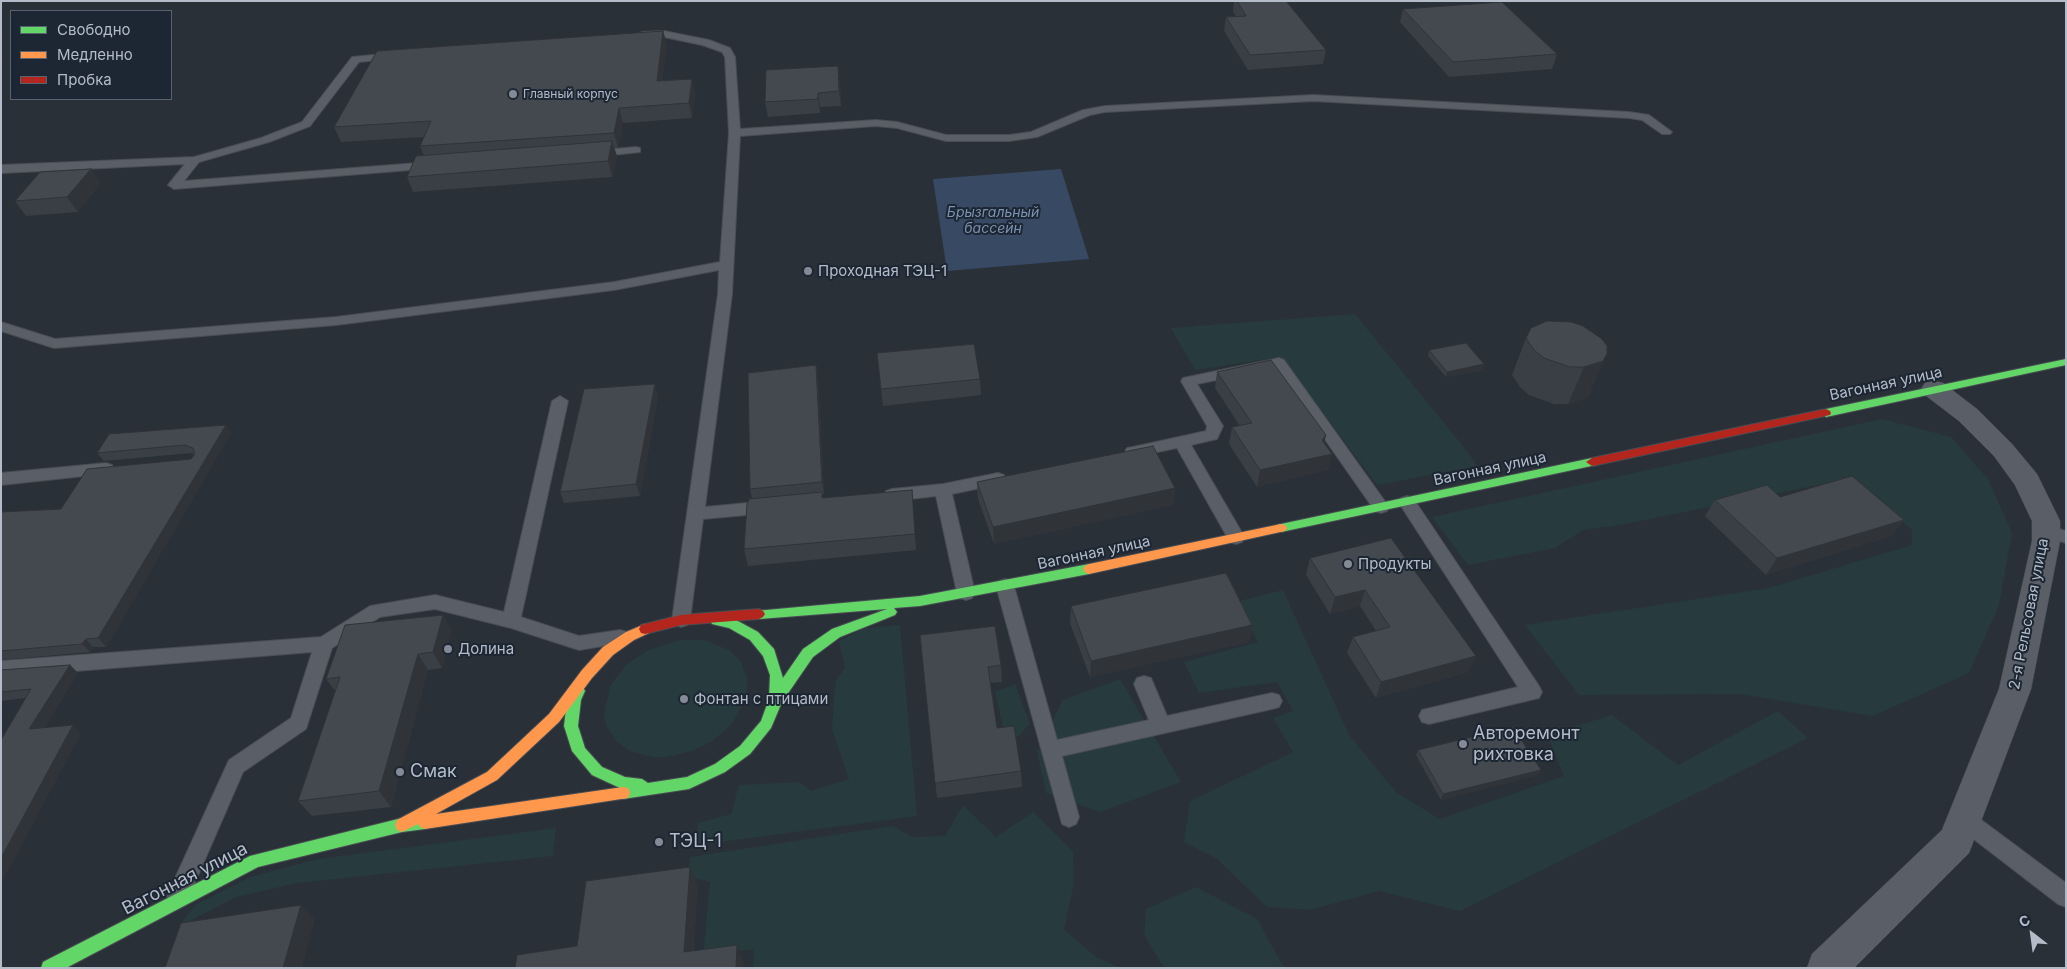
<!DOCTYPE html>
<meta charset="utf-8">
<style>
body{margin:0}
#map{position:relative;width:2067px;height:969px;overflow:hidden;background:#2a3038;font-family:Inter,sans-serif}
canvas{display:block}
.frame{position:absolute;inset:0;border:2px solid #b4bcc9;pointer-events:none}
.legend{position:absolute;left:10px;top:10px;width:162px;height:90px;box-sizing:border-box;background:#1d2633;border:1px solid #59626f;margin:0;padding:6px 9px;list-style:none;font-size:15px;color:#b4bcc9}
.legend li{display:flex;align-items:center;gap:10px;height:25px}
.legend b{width:25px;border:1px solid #59626f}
.north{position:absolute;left:2007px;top:909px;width:50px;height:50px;-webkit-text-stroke:4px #1d2633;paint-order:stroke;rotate:330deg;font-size:14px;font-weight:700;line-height:20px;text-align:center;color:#b4bcc9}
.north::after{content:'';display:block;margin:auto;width:18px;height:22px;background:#b4bcc9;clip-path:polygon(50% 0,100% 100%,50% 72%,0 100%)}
</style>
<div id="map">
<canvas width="2067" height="969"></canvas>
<div class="frame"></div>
<ul class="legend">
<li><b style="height:6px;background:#63d668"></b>Свободно</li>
<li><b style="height:6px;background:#ff974d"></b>Медленно</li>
<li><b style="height:6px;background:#b3261e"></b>Пробка</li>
</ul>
<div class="north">С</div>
</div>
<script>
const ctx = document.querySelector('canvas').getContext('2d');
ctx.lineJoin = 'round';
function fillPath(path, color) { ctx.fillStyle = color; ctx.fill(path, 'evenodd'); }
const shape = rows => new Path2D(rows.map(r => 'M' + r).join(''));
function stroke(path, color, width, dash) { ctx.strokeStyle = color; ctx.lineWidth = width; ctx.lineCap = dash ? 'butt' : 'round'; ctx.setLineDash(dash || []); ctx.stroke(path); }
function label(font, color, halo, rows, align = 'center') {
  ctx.font = font + ' Inter,sans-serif'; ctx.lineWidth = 4; ctx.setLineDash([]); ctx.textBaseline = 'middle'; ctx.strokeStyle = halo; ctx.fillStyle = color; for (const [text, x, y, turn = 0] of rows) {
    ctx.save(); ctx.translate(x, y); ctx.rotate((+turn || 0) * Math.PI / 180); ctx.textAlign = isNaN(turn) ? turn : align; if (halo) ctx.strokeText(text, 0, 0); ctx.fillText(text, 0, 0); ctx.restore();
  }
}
fillPath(shape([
 [1355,314,1467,451,1477,466,1377,485,1281,357,1195,370,1171,328],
 [1882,419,1951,437,1988,479,2012,533,1999,605,1969,673,1873,716,1741,694,1579,695,1525,625,1769,588,1912,545,1912,530,1848,479,1620,525,1583,530,1555,548,1468,565,1432,517],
 [1283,590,1349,735,1397,793,1440,819,1564,776,1547,735,1612,715,1678,765,1778,711,1808,738,1460,911,1379,891,1310,910,1267,907,1216,858,1184,842,1190,801,1293,752,1273,718,1293,711,1277,682,1199,693,1184,662,1258,642,1235,602],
 [900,625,917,816,697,845,698,823,731,814,739,785,799,782,811,791,849,779,832,729,835,682,845,668,839,641,865,628],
 [680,640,704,640,729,650,741,662,747,677,746,699,731,725,711,742,692,751,666,757,653,757,630,751,617,742,606,725,604,715,610,686,626,665,648,650],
 [1120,679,1181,782,1100,812,1046,793,1037,752,1063,700],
 [1015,684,1030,724,1019,736,1005,735,995,692],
 [963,805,996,837,1033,812,1073,852,1074,883,1064,929,1096,957,1121,968,753,968,754,949,703,957,710,882,688,877,690,857,892,826,913,837,945,836],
 [556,828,553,856,297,883,236,897,178,927,195,905,250,877,318,859],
 [1196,887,1257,919,1284,968,1164,968,1144,935,1146,909]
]), '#273a3e');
fillPath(shape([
 [1061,169,1089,259,947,271,933,179]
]), '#384963');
const lane = shape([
 [664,31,709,40,730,48,735,57,740,129,876,120,897,122,946,135,1009,135,1031,132,1083,110,1105,106,1313,95,1629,112,1649,115,1672,132,1670,134,1662,134,1642,120,1629,118,1313,101,1105,112,1090,115,1037,137,1009,141,946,141,897,128,876,126,740,136,732,294,705,507,768,501,774,503,776,507,774,511,768,513,703,519,690,620,687,625,681,627,675,625,672,620,718,294,719,270,614,290,336,325,54,348,1,331,1,322,55,339,336,317,614,282,720,262,729,133,725,57,722,52,702,45,664,37,642,38,637,35,642,32,664,31],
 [394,53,398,54,398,58,359,62,310,126,269,142,199,162,184,181,431,162,435,164,435,168,174,189,168,185,185,164,1,173,1,165,194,157,261,138,302,122,352,57,394,53],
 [636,147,640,148,640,152,593,157,587,154,593,151,636,147],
 [1279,358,1284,360,1389,507,1387,511,1381,513,1375,511,1275,368,1197,384,1223,426,1217,439,1191,445,1245,538,1242,542,1236,544,1230,542,1177,448,1133,457,1127,456,1125,452,1127,448,1133,447,1206,431,1207,426,1181,381,1183,378,1279,358],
 [560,396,568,401,521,617,579,636,620,630,627,632,629,637,627,642,579,650,511,628,435,609,380,617,332,648,306,729,243,772,186,903,178,907,170,903,167,896,229,760,291,718,312,652,1,677,1,661,321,637,370,606,435,595,504,612,552,401,560,396],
 [106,463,112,465,114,469,112,473,1,485,1,473,106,463],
 [998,473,1004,475,1006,479,1004,483,952,494,975,593,972,598,966,600,960,598,957,593,936,496,892,501,886,499,884,495,886,491,892,489,943,484,998,473],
 [1407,496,1413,498,1539,686,1542,692,1539,698,1429,724,1422,722,1419,716,1422,710,1518,687,1401,506,1399,502,1401,498,1407,496],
 [2046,525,2066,531,2066,543,2040,535,2038,531,2040,527,2046,525],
 [1005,579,1011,581,1014,586,1057,740,1149,720,1134,684,1137,678,1144,676,1151,678,1167,716,1272,693,1279,695,1282,701,1279,707,1272,709,1062,756,1079,817,1076,824,1069,827,1062,824,996,586,999,581,1005,579],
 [1965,810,1972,813,2066,883,2066,907,2058,904,1958,827,1955,820,1958,813,1965,810]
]);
const street = shape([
 [1934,381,1943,383,1977,409,2012,444,2037,474,2060,521,2060,541,2031,689,1969,853,1854,968,1807,968,1812,954,1942,830,1999,689,2032,541,2032,521,2015,485,1994,456,1959,421,1925,395,1921,389,1925,383,1934,381]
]);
const fast = shape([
 [2066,359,2066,365,1826,417,1821,413,1826,409,2066,359],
 [1592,458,1596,459,1598,462,1596,465,1281,532,1277,531,1275,528,1277,525,1281,524,1592,458],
 [1089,564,1093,566,1095,569,1093,572,1089,574,920,606,894,608,897,612,895,615,840,637,813,657,782,702,771,728,750,754,725,772,689,789,623,799,618,798,616,793,620,788,592,775,572,751,564,726,567,700,573,687,578,685,583,687,585,691,581,700,578,726,585,748,602,767,625,777,642,779,648,783,687,777,715,764,740,746,761,721,769,699,770,675,763,656,750,640,729,628,712,624,710,620,712,616,716,615,736,620,758,632,774,649,783,678,803,649,832,629,887,609,759,619,755,617,753,614,755,611,920,596,1089,564],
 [425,815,430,817,432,822,430,827,425,829,402,832,258,867,66,968,41,968,43,962,250,856,402,818,425,815]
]);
const slow = shape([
 [1281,524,1285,525,1287,528,1285,531,1089,574,1085,572,1083,569,1085,566,1089,564,1281,524],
 [645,624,649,625,651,629,649,633,634,640,613,655,592,678,559,722,497,780,436,814,623,787,628,788,630,793,628,798,425,829,420,827,418,824,402,832,397,830,395,825,397,820,487,772,549,714,582,670,603,647,626,632,645,624]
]);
const jam = shape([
 [1826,409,1830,411,1831,413,1830,415,1592,466,1586,462,1592,458,1826,409],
 [759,609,763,611,765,614,763,617,759,619,681,625,645,634,641,633,639,629,641,625,681,615,759,609]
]);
stroke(lane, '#484c53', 2);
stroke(street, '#484c53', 1);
stroke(fast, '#484c53', 2);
stroke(slow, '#484c53', 2);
stroke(jam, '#484c53', 2);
fillPath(lane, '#5a5e66');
fillPath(street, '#5a5e66');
fillPath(fast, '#63d668');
fillPath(slow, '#ff974d');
fillPath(jam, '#b3261e');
fillPath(shape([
 [1234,1,1286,1,1326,50,1323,64,1248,70,1224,31,1226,17,1236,16,1233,12],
 [1403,9,1557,54,1552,69,1449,77,1400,22],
 [663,31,667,45,662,80,692,79,695,93,692,118,623,123,618,148,614,148,617,156,612,177,413,192,407,177,424,156,420,146,424,137,341,142,334,127],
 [838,66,840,80,841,106,820,107,820,113,768,117,765,102],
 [91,169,100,184,78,212,26,216,15,201],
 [1571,322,1591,391,1587,398,1568,404,1554,404,1529,395,1520,387,1512,375,1526,338],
 [1429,350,1484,364,1482,370,1446,377,1428,356],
 [877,353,980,379,981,395,883,406],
 [816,365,818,376,824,494,822,494,823,498,912,490,916,550,748,566,744,549,752,499,750,489],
 [1217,372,1326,435,1324,443,1332,454,1328,470,1257,487,1229,444,1232,427,1240,426,1215,388],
 [658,396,640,496,564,503,560,492],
 [226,425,231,433,106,647,93,647,90,652,1,660,1,512,61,509,191,459,194,454,191,453,104,461,97,453],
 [977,482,1175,488,1173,505,994,544,978,499],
 [1780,497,1904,520,1891,536,1766,575,1705,516,1715,500],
 [1391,538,1469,672,1376,698,1347,653,1353,637,1376,631,1360,606,1330,614,1306,575,1310,558],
 [1071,606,1252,625,1249,642,1090,677,1070,623],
 [443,615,452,631,442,668,428,670,391,807,312,816,298,801,336,692,326,679],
 [920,635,1001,665,1002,682,990,683,997,728,1021,771,1022,787,937,798],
 [70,665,78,673,44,728,81,733,1,883,25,698,1,701,1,670],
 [1418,750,1541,770,1538,775,1441,800,1416,755]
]), '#3a3f45');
fillPath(shape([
 [663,31,667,45,660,95,657,81],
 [838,66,840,80,841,106,839,91],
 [692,79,695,93,692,118,689,103],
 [818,93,820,107,820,113,818,99],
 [619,108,623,123,618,148,614,133],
 [612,141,617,156,612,177,608,161],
 [91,169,100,184,78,212,67,197],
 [1607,354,1591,391,1587,398,1568,404,1584,367],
 [1484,364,1482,370,1446,377,1447,372],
 [816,365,818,376,824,494,822,482],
 [655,384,658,396,640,496,636,484],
 [226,425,231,433,106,647,98,638],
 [1326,435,1322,452,1322,440],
 [1332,454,1328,470,1257,487,1260,470],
 [1175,488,1173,505,994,544,993,527],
 [1904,520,1891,536,1766,575,1777,558],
 [1365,590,1360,606,1330,614,1335,597],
 [443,615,452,631,442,668,433,652],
 [1252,625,1249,642,1090,677,1091,661],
 [86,639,93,647,90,652,82,644],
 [418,654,428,670,391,807,379,791],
 [1476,656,1469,672,1376,698,1381,682],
 [70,665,78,673,38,737,29,729],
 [73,725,81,733,1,883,1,858],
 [1541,770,1538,775,1441,800,1443,794],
 [690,867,698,886,693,968,684,952],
 [301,905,315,919,302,968,283,968],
 [737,945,744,963,744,968,736,968]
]), '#303338');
const building = shape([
 [1237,1,1286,1,1326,50,1250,55,1226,17,1246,16,1237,1],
 [1502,2,1557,54,1453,62,1403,9,1502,2],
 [663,31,657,81,692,79,689,103,619,108,614,133,420,146,431,121,334,127,377,51,663,31],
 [838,66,839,91,818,93,818,99,765,102,766,70,838,66],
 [612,141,608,161,407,177,416,156,612,141],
 [91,169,67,197,15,201,40,172,91,169],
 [1547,321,1571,322,1583,326,1602,339,1607,346,1607,354,1603,361,1584,367,1570,367,1544,358,1534,350,1526,338,1531,328,1547,321],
 [1466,343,1484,364,1447,372,1429,350,1466,343],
 [974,344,980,379,881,389,877,353,974,344],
 [1271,360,1326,435,1322,440,1332,454,1260,470,1232,427,1252,423,1217,372,1271,360],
 [816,365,822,482,750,489,748,373,816,365],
 [655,384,636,484,560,492,584,389,655,384],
 [226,425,98,638,86,639,82,644,1,651,1,512,61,509,87,469,191,459,195,454,193,448,185,445,97,453,109,434,226,425],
 [1153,446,1175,488,993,527,977,482,1153,446],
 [1852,476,1904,520,1777,558,1715,500,1767,485,1780,497,1852,476],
 [912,490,915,534,744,549,747,504,749,499,822,492,822,498,912,490],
 [1391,538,1476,656,1381,682,1353,637,1390,627,1365,590,1335,597,1310,558,1391,538],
 [1226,573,1252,625,1091,661,1071,606,1226,573],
 [443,615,433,652,418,654,379,791,298,801,340,677,326,679,345,625,443,615],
 [995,626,1001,665,988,667,997,728,1014,726,1021,771,935,783,920,635,995,626],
 [70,665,29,729,73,725,1,858,1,740,31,689,1,692,1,670,70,665],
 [1513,727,1541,770,1443,794,1418,750,1513,727],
 [690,867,684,952,737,945,736,968,515,968,517,955,577,946,586,881,690,867],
 [301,905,283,968,165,968,181,923,301,905]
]);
fillPath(building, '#444950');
stroke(building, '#303338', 1);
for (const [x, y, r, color] of [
 [513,94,5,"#848b96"],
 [808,271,5,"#848b96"],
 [1348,564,5,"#848b96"],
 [448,649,5,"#848b96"],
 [684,699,5,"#848b96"],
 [1463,744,5,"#848b96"],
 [400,772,5,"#848b96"],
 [659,842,5,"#848b96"]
]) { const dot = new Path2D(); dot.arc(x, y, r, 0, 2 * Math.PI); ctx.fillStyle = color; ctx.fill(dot); stroke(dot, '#1d2633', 2); }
label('12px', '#b4bcc9', '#1d2633', [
 ["Главный корпус",523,94]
], 'left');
label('italic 14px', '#7c92b1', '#1d2633', [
 ["Брызгальный",993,213],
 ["бассейн",993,229]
]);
label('15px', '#b4bcc9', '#1d2633', [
 ["Проходная ТЭЦ-1",818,271],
 ["Продукты",1358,564],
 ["Долина",458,649],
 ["Фонтан с птицами",694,699]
], 'left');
label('15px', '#b4bcc9', '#1d2633', [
 ["Вагонная улица",1886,384,-12],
 ["Вагонная улица",1490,469,-12],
 ["Вагонная улица",1094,553,-12],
 ["2-я Рельсовая улица",2029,614,-79]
]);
label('18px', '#b4bcc9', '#1d2633', [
 ["Авторемонт",1473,734],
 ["рихтовка",1473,755],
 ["Смак",410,772],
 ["ТЭЦ-1",669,842]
], 'left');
label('18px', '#b4bcc9', '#1d2633', [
 ["Вагонная улица",185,879,-27]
]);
</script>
